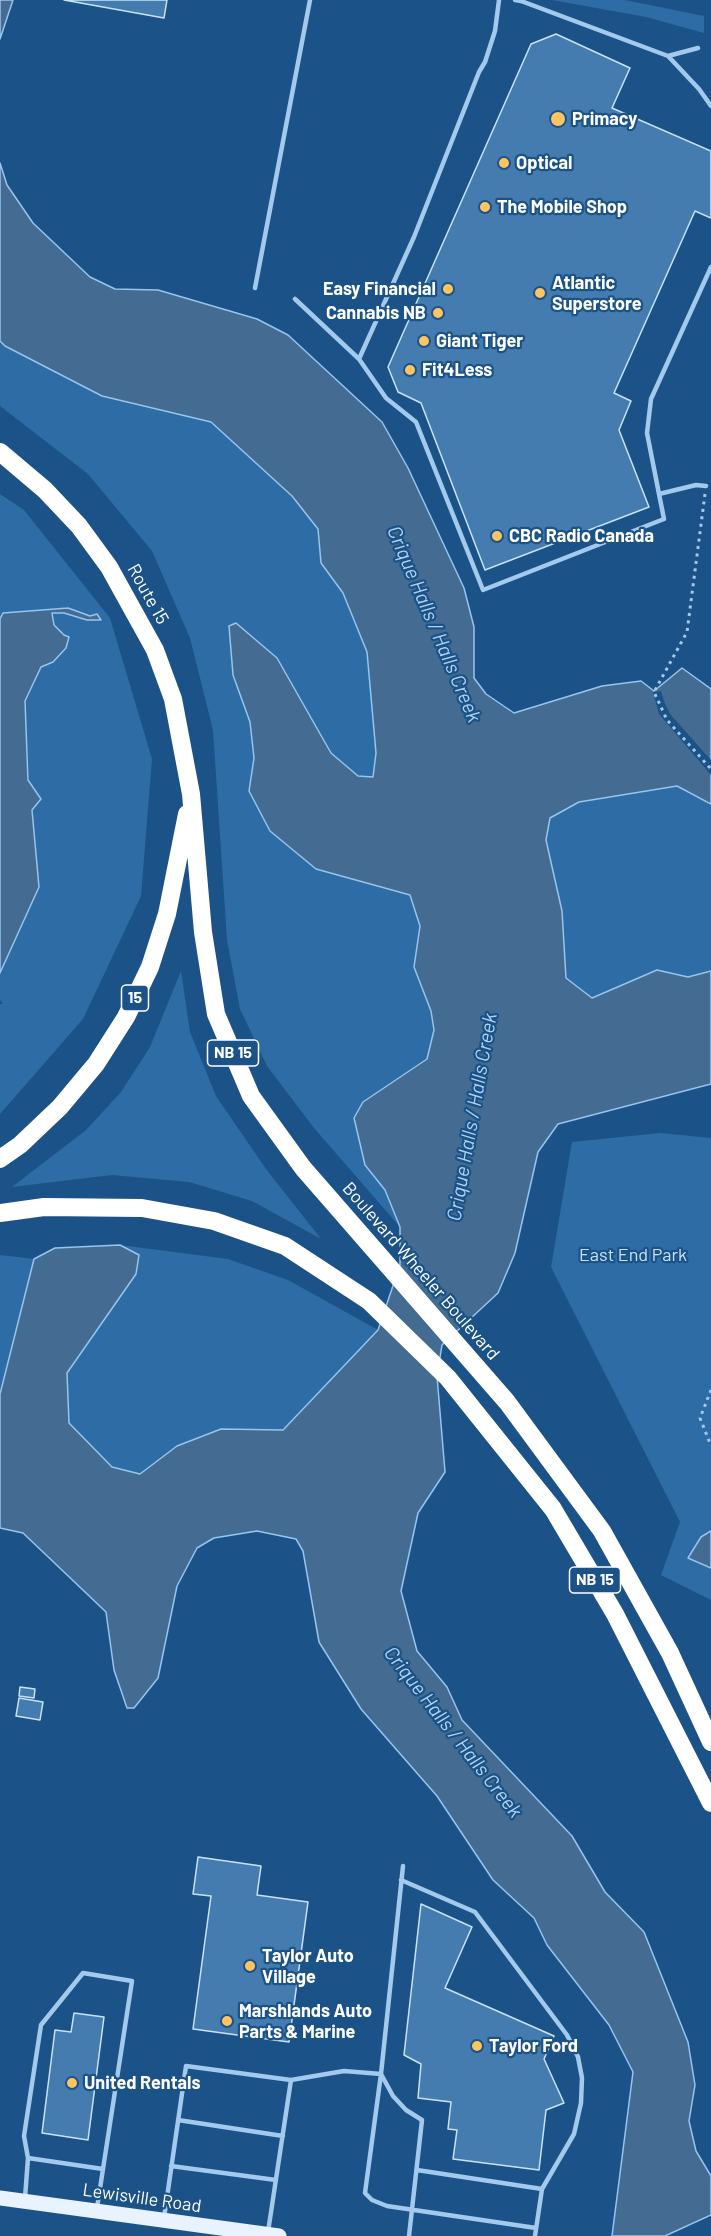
<!DOCTYPE html>
<style>
body{margin:0}
canvas{display:block;background:#1b5287}
</style>
<canvas width="711" height="2236"></canvas>
<script>
const ctx = document.querySelector('canvas').getContext('2d');
ctx.lineJoin = 'round';
function fillPath(path, color) { ctx.fillStyle = color; ctx.fill(path, 'evenodd'); }
const shape = rows => new Path2D(rows.map(r => 'M' + r).join(''));
function stroke(path, color, width, dash) { ctx.strokeStyle = color; ctx.lineWidth = width; ctx.lineCap = dash ? 'butt' : 'round'; ctx.setLineDash(dash || []); ctx.stroke(path); }
function label(font, color, halo, rows, align = 'center') {
  ctx.font = font + ' Barlow,sans-serif'; ctx.lineWidth = 4.5; ctx.setLineDash([]); ctx.textBaseline = 'middle'; ctx.strokeStyle = halo; ctx.fillStyle = color; for (const [text, x, y, turn = 0] of rows) {
    ctx.save(); ctx.translate(x, y); ctx.rotate((+turn || 0) * Math.PI / 180); ctx.textAlign = isNaN(turn) ? turn : align; if (halo) ctx.strokeText(text, 0, 0); ctx.fillText(text, 0, 0); ctx.restore();
  }
}
fillPath(shape([
 [552,0,625,0,704,16,704,33,646,17],
 [0,341,5,346,102,396,211,422,292,496,318,529,321,563,343,593,367,652,376,753,373,777,358,776,331,753,277,658,233,675,250,722,254,759,249,791,316,869,410,895,420,926,414,967,431,1011,434,1030,427,1058,363,1102,365,1165,385,1190,400,1227,314,1128,267,1066,240,1009,227,940,213,730,190,638,152,551,88,474,0,406],
 [0,494,24,510,110,618,152,759,141,896,83,1019,0,1114,0,1004,3,1004,0,1000,0,973,39,887,32,810,41,799,29,781,25,701,41,666,53,662,66,648,69,637,64,635,54,625,52,613,64,613,87,620,101,620,68,608,3,613,0,619],
 [677,786,711,804,711,971,688,977,656,970,592,998,566,978,562,911,546,840,550,818,579,802],
 [181,971,190,1032,216,1096,266,1169,321,1239,252,1201,189,1182,112,1175,12,1187,86,1130,121,1092,150,1047],
 [660,1133,711,1138,711,1600,661,1575,680,1522,551,1267,572,1142],
 [120,1245,228,1259,288,1280,378,1330,282,1430,221,1429,177,1446,140,1474,112,1467,69,1423,67,1373,136,1274,139,1255],
 [0,1255,34,1259,0,1394]
]), '#2e6ca5');
const water = shape([
 [0,0,13,0,0,39,0,0],
 [0,163,7,185,33,223,90,277,115,289,158,290,257,319,288,335,382,422,408,468,464,588,474,627,474,678,486,694,514,713,602,686,641,681,654,691,682,668,711,689,711,804,677,786,579,802,550,818,546,840,562,911,566,978,592,998,657,970,688,977,711,971,711,1084,558,1124,538,1152,515,1253,498,1293,442,1345,437,1376,445,1472,418,1513,401,1591,417,1651,447,1687,462,1720,572,1836,605,1892,644,1932,688,2042,695,2085,689,2121,696,2151,711,2176,711,2215,665,2236,612,2236,633,2072,609,2025,547,1945,534,1918,493,1880,437,1796,361,1709,319,1642,303,1551,296,1539,257,1531,214,1538,197,1548,177,1586,158,1678,134,1708,127,1708,114,1670,106,1612,23,1533,0,1528,0,1394,34,1259,55,1248,120,1245,139,1255,136,1274,67,1373,69,1423,112,1467,140,1474,177,1446,221,1429,283,1430,378,1330,400,1265,400,1227,385,1190,365,1165,354,1118,363,1102,427,1059,434,1030,431,1011,414,967,420,926,410,895,316,869,270,831,249,791,254,758,250,722,233,675,229,626,236,623,277,658,331,753,358,776,373,777,376,753,367,652,343,593,321,563,318,529,292,496,211,422,102,396,5,346,0,341,0,163],
 [68,608,90,616,97,614,101,620,87,620,64,613,52,613,54,625,64,635,69,637,66,648,53,662,41,667,25,701,28,780,41,799,32,810,39,887,0,973,0,619,3,613,68,608],
 [711,1531,711,1568,688,1558,701,1537,711,1531]
]);
fillPath(water, '#446c92');
stroke(water, '#96c5ee', 1.5);
fillPath(shape([
 [661,691,665,704,670,714,711,760,711,775,659,714,653,692]
]), '#1b5287');
const building = shape([
 [64,0,167,0,164,18,64,0],
 [556,34,630,68,612,108,711,151,711,218,695,211,614,393,631,401,619,430,649,507,485,570,421,403,398,392,388,367,531,44,556,34],
 [20,1687,35,1689,34,1698,19,1696,20,1687],
 [19,1698,43,1702,40,1720,16,1716,19,1698],
 [198,1857,261,1866,257,1895,308,1902,289,2042,193,2029,211,1896,193,1894,198,1857],
 [421,1904,472,1927,445,1988,554,2036,544,2059,564,2103,546,2110,539,2170,453,2159,457,2130,448,2129,451,2102,418,2098,421,2064,404,2055,421,1904],
 [74,2013,104,2017,88,2140,42,2133,55,2030,71,2032,74,2013]
]);
fillPath(building, '#447cb0');
stroke(building, '#c8e2f9', 1.5);
stroke(shape([
 [705,494,687,632,654,692,667,720,711,769],
 [711,1390,700,1418,711,1446]
]), '#a3c9ec', 3, [3, 4.5]);
stroke(shape([
 [515,0,521,1,668,56,699,89,711,106],
 [668,56,698,48],
 [255,288,310,0],
 [295,299,359,359,386,398,416,422,483,590,664,519,659,494,696,485,706,486],
 [359,359,414,237,479,72,485,62,495,31,499,0],
 [659,494,647,433,651,399,711,267],
 [403,1866,381,2074,393,2096,406,2110,422,2120,409,2236],
 [401,1880,475,1912,567,2035,578,2057,582,2078,581,2103,574,2134,542,2189,535,2236],
 [291,2080,344,2071,381,2074,365,2193,372,2200,387,2206,536,2228],
 [178,2120,283,2136],
 [28,2158,103,2169],
 [171,2166,276,2180],
 [417,2170,542,2189],
 [25,2198,28,2158,24,2136,41,2025,83,1973,132,1981,97,2208],
 [164,2218,186,2066,291,2080,268,2232]
]), '#a3c9ec', 4.5);
stroke(shape([
 [0,2198,279,2236]
]), '#e8f3ff', 15);
stroke(shape([
 [0,452,45,490,79,526,109,567,155,650,173,699,191,794,203,932,216,1014,251,1096,303,1168,507,1402,602,1531,670,1653,711,1742],
 [0,1159,20,1145,60,1107,96,1064,126,1017,150,967,167,914,187,814],
 [0,1213,44,1207,142,1208,214,1221,285,1246,369,1301,448,1378,553,1509,615,1614,711,1803]
]), '#fff', 18);
for (const [x, y, r, color] of [
 [558,119,8,"#fdc460"],
 [504,163,6,"#fdc460"],
 [485,207,6,"#fdc460"],
 [448,289,6,"#fdc460"],
 [540,293,6,"#fdc460"],
 [438,313,6,"#fdc460"],
 [424,341,6,"#fdc460"],
 [410,370,6,"#fdc460"],
 [497,536,6,"#fdc460"],
 [250,1966,6,"#fdc460"],
 [227,2021,6,"#fdc460"],
 [477,2046,6,"#fdc460"],
 [72,2083,6,"#fdc460"]
]) { const dot = new Path2D(); dot.arc(x, y, r, 0, 2 * Math.PI); ctx.fillStyle = color; ctx.fill(dot); stroke(dot, '#1b5287', 2); }
for (const [x, y, w] of [
 [135,998,27],
 [233,1053,51],
 [595,1580,51]
]) { const box = new Path2D(); box.roundRect(x - w / 2, y - 13, w, 26, 4.5); ctx.fillStyle = '#1b5287'; ctx.fill(box); stroke(box, '#fff', 1.5); }
label('bold 16px', '#fff', null, [
 ["15",135,998],
 ["NB 15",233,1053],
 ["NB 15",595,1580]
]);
label('bold 18px', '#fff', '#1b5287', [
 ["Primacy",572,119],
 ["Optical",516,163],
 ["The Mobile Shop",497,207],
 ["Atlantic",552,283],
 ["Superstore",552,304],
 ["Easy Financial",436,289,"right"],
 ["Cannabis NB",426,313,"right"],
 ["Giant Tiger",436,341],
 ["Fit4Less",422,370],
 ["CBC Radio Canada",509,536],
 ["Taylor Auto",262,1956],
 ["Village",262,1977],
 ["Marshlands Auto",239,2011],
 ["Parts & Marine",239,2032],
 ["Taylor Ford",489,2046],
 ["United Rentals",84,2083]
], 'left');
label('18px', '#fff', '#1b5287', [
 ["Route 15",148,594,61],
 ["Boulevard Wheeler Boulevard",421,1271,49],
 ["Lewisville Road",142,2198,8]
]);
label('18px', '#c8e2f9', '#1b5287', [
 ["East End Park",633,1255]
]);
label('italic 20px', '#afd3f3', '#1b5287', [
 ["Crique Halls / Halls Creek",434,624,67],
 ["Crique Halls / Halls Creek",472,1117,-80],
 ["Crique Halls / Halls Creek",453,1732,52]
]);
</script>
